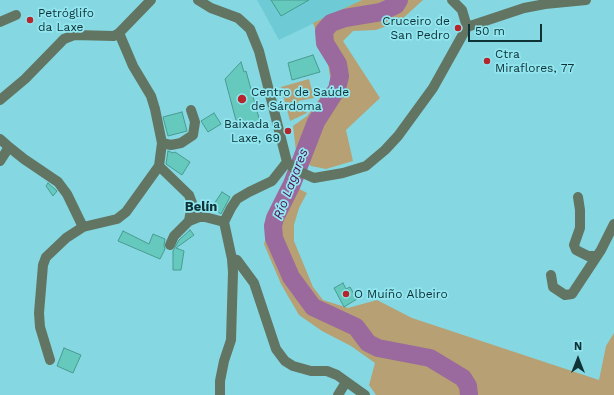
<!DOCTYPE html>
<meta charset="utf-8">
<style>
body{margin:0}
#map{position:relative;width:614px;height:395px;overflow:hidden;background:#85d8e2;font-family:"Work Sans",sans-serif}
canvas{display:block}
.north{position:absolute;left:558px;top:339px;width:40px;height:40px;-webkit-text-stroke:3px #92e6ef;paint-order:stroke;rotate:0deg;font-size:11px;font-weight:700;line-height:16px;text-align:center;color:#0e3236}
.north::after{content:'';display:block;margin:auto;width:14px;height:18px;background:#0e3236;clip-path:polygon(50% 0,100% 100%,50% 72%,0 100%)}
.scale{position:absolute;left:468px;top:24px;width:74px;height:18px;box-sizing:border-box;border:2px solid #0e3236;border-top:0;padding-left:5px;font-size:12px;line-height:14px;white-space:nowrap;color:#0e3236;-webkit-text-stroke:3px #92e6ef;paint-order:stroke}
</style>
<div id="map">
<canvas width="614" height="395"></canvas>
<div class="north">N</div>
<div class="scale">50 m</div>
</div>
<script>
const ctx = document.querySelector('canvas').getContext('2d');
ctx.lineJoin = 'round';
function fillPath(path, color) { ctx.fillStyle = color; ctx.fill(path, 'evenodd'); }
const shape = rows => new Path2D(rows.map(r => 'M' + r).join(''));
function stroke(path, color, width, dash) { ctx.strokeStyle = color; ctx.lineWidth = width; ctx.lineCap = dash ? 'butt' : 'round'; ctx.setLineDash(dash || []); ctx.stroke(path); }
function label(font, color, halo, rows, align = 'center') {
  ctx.font = font + ' "Work Sans",sans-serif'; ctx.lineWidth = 3.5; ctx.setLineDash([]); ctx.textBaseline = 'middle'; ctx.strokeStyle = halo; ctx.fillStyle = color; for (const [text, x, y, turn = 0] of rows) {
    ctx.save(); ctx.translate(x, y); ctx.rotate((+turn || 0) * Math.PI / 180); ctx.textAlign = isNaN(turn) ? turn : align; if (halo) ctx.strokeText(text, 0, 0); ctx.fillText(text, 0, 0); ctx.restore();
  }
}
fillPath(shape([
 [257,0,362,0,279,40]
]), '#6ecbd5');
fillPath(shape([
 [362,0,423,0,400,21,376,30,353,31,343,41,380,98,346,130,353,161,326,169,311,166,296,151,293,126,307,116,331,83,328,64,313,23],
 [309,79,314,98,298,101,307,113,290,121,281,87],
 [286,182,307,193,299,208,294,225,294,241,313,287,323,300,348,308,377,300,412,318,599,380,606,346,614,333,614,395,376,395,369,385,375,363,351,346,322,331,299,315,281,284,264,244,273,210]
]), '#b6a074');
stroke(shape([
 [399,0,396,5,381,12,345,18,331,23,324,31,325,43,338,64,340,76,337,89,316,122,292,184,275,218,273,226,274,238,291,277,313,307,356,327,368,343,378,348,430,358,463,378,468,386,469,395]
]), '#9a699d', 18);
const building = shape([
 [271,0,309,0,281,16,271,0],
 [313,55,320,72,292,80,288,63,313,55],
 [241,62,244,72,246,71,260,122,238,128,225,79,241,62],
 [182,112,187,131,168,136,163,117,182,112],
 [214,113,221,124,208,132,201,121,214,113],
 [168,151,173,153,175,152,190,162,182,175,166,164,168,151],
 [48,183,57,191,53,196,46,186,48,183],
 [222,192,230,197,221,214,212,207,222,192],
 [190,230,194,235,176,248,184,251,181,270,173,270,173,251,179,240,190,230],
 [123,231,149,244,153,234,165,239,164,245,165,249,160,259,118,241,123,231],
 [343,283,346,289,350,287,357,299,344,307,334,288,343,283],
 [64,348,81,355,73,373,57,366,64,348]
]);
fillPath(building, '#66c9bd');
stroke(building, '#489b91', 1);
stroke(shape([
 [198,0,211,8,238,18,250,29,259,51,287,162,296,170,314,178,343,173,366,166,385,150,398,136,433,88,467,27,524,8,545,4,586,0],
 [452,0,462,10,467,27],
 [0,22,16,15],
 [0,100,25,79,64,39,74,35,114,36,119,33,151,0],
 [0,139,9,147,0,161],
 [162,143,171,145,181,143,193,135,195,122,191,110],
 [9,147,24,159,58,182,67,194,83,227],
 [287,162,272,181,249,192,237,199,231,208,224,222,232,259,237,260,254,283,276,349,285,361,293,366,311,371,327,371,337,375,365,395],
 [159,166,189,195,192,203,189,221,174,236,170,245],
 [578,197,580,210,580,228,574,245,576,250,588,256,595,256],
 [189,221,199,217,205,217,224,222],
 [551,275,553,287,565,295,572,294,601,250,614,224],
 [50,360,40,327,39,313,43,265,46,257,66,238,83,227,117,219,126,212,159,166,162,143,155,109,151,96,133,66,119,33],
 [220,395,220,381,224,361,231,340,233,272,232,259],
 [338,395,346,382]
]), '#627562', 10);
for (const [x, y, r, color] of [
 [30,20,4,"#b5252b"],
 [458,28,4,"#b5252b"],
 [487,61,4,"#b5252b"],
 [242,99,5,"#b5252b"],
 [288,131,4,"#b5252b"],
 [346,294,4,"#b5252b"]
]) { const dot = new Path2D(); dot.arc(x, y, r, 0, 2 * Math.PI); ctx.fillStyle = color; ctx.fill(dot); stroke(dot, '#92e6ef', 1.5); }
label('12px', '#0e3236', '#92e6ef', [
 ["Petróglifo",38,13],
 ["da Laxe",38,27],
 ["Cruceiro de",450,21,"right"],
 ["San Pedro",450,35,"right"],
 ["Ctra",495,54],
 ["Miraflores, 77",495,68],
 ["Centro de Saúde",251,92],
 ["de Sárdoma",251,106],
 ["Baixada a",280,124,"right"],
 ["Laxe, 69",280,138,"right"],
 ["O Muíño Albeiro",354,294]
], 'left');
label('italic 13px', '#4f1154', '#92e6ef', [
 ["Río Lagares",291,184,-69]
]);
label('bold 13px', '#0e3236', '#92e6ef', [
 ["Belín",201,207]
]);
</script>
